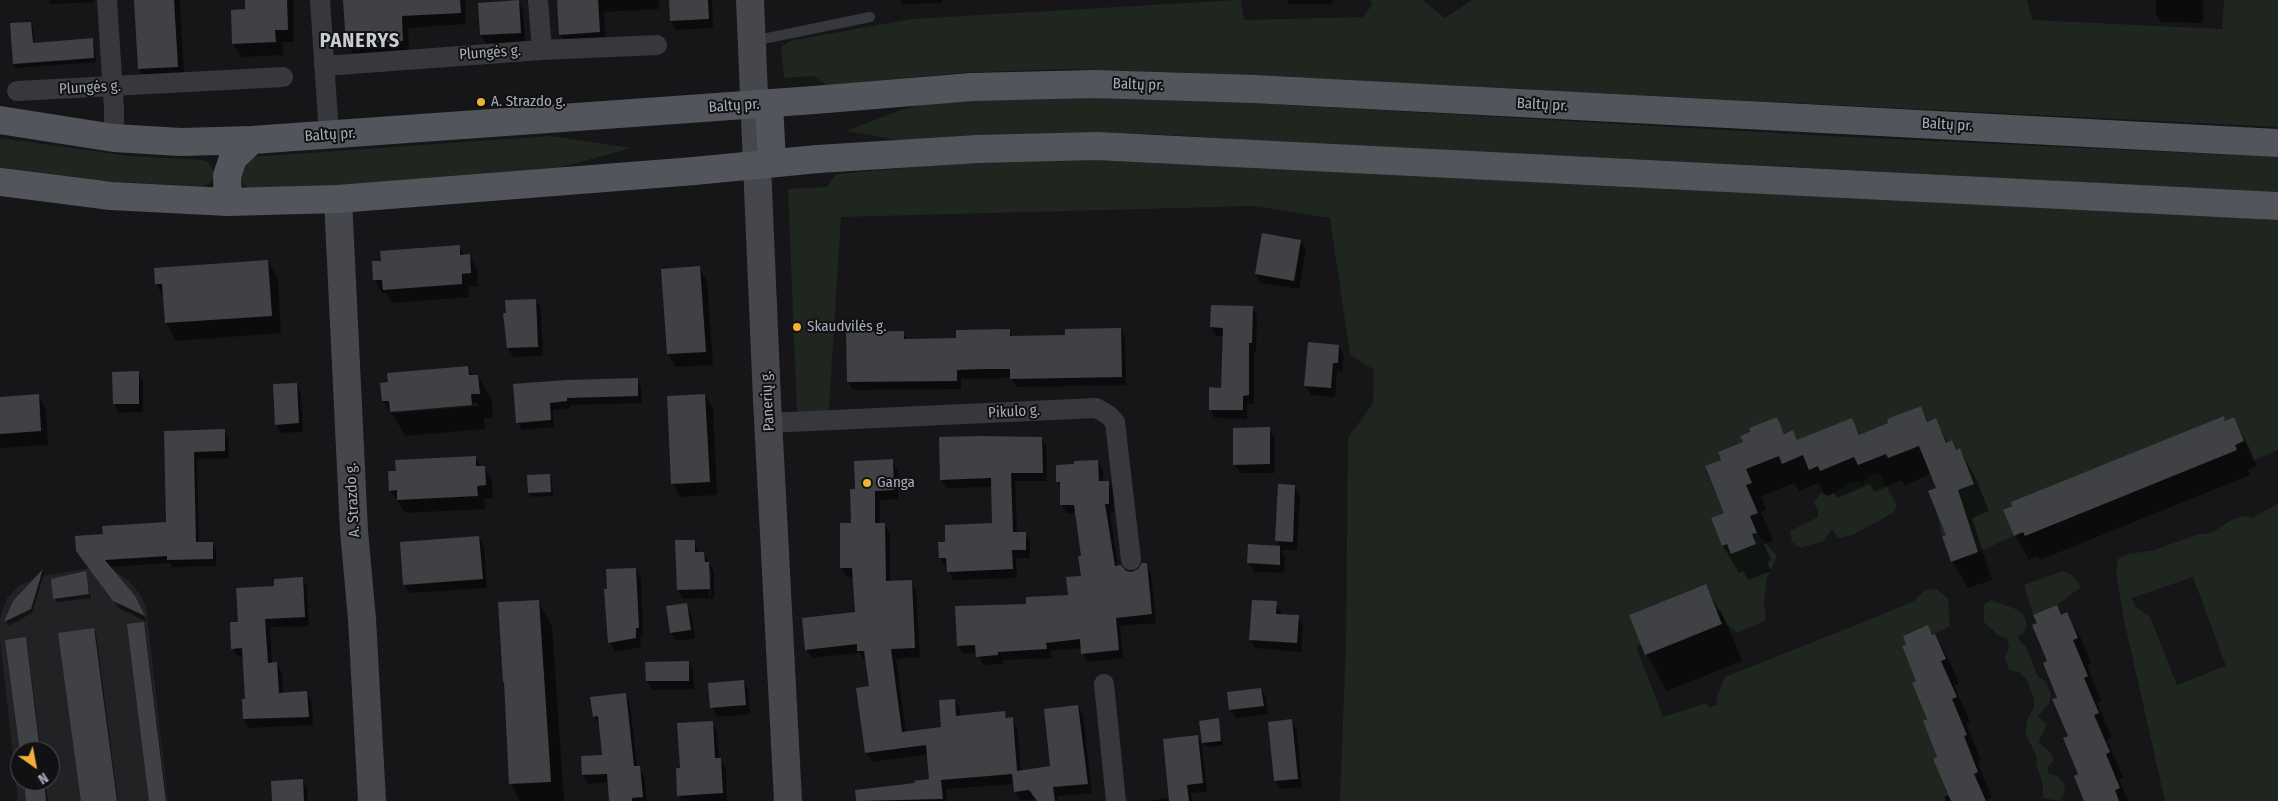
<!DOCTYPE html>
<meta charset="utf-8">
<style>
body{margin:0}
#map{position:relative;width:2278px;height:801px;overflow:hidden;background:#161618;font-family:"Fira Sans Condensed",sans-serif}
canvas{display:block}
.north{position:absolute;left:10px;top:741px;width:50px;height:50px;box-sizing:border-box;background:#111113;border:1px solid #4d4f55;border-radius:50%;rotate:147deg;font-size:14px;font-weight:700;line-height:20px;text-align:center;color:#a8adb8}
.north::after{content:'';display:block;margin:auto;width:18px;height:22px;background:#f2b134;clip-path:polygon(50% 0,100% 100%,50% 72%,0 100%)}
</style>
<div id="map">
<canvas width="2278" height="801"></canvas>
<div class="north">N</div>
</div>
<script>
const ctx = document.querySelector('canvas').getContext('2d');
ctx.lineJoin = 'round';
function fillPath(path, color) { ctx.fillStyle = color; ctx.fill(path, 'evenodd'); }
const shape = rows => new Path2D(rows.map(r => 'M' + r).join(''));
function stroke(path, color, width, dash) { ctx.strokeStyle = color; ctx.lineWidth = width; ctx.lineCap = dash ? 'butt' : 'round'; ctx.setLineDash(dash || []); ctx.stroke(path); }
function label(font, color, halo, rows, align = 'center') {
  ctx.font = font + ' "Fira Sans Condensed",sans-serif'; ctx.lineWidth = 4; ctx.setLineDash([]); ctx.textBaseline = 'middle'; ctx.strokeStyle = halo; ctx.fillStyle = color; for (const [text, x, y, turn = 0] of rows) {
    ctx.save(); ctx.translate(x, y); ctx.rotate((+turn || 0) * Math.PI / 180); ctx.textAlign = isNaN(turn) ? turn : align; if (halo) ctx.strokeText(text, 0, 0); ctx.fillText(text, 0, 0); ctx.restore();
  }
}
fillPath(shape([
 [90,568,112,570,127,579,139,593,146,607,168,801,18,801,0,639,0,619,7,598,20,585,42,576],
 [20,751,50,751,50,781,20,781]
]), '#222225');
fillPath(shape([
 [1238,0,1241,0,1244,20,1363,17,1372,5,1370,0,1422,0,1445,18,1472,0,2027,0,2032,20,2222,29,2224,0,2278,0,2278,127,1174,72,1062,69,961,73,827,85,813,76,784,78,781,47,790,41,911,19],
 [1115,97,1238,102,1829,136,2278,157,2278,193,1778,166,1282,143,1189,136,1112,133,905,141,846,131,904,109,920,105,983,99],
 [550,136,631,148,551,170,390,183,250,189,242,182,237,170,251,157],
 [0,138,130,156,202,160,209,163,215,173,211,182,203,186,116,182,54,176,0,168],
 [1082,159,1174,160,2278,220,2278,450,2253,461,2234,417,2225,421,2224,417,2011,502,2012,506,2003,510,2014,536,1978,552,1969,527,1942,536,1936,509,1961,499,1958,490,1974,483,1960,449,1956,450,1952,440,1946,443,1927,422,1921,406,1887,419,1888,423,1859,435,1799,444,1793,430,1783,434,1777,417,1749,428,1750,432,1740,436,1743,442,1718,452,1721,460,1705,467,1716,495,1721,494,1728,511,1711,518,1722,546,1756,544,1752,534,1757,533,1777,556,1767,578,1764,602,1766,620,1738,633,1726,623,1721,611,1717,612,1705,584,1629,615,1641,644,1636,646,1663,717,1706,703,1709,708,1718,704,1716,699,1725,677,1869,620,1914,601,1925,590,1936,589,1948,599,1950,626,1932,635,1927,626,1903,636,1906,645,1902,647,1916,681,1912,684,1927,719,1923,721,1937,757,1933,759,1948,795,1944,797,1945,801,1340,801,1346,644,1348,438,1373,403,1374,370,1350,355,1330,218,1254,206,841,217,829,407,827,411,797,412,788,189,826,187,836,174,963,163],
 [1879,473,1897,505,1893,513,1853,535,1838,538,1832,529,1824,541,1800,548,1792,542,1790,531,1818,517,1818,509,1813,503,1821,493,1829,496,1848,483,1858,481,1863,483,1870,475],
 [2278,502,2278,801,2165,801,2124,620,2116,574,2118,559,2129,554,2154,550,2196,535,2211,533,2233,519,2243,516,2252,518,2274,506],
 [2193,577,2226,666,2177,685,2150,617,2135,606,2132,598],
 [2063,571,2071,574,2081,587,2057,605,2033,615,2024,585],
 [1991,600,2018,610,2024,616,2027,626,2023,634,2017,637,2026,647,2038,677,2044,680,2048,686,2051,695,2049,703,2038,716,2047,725,2038,742,2050,752,2054,760,2047,768,2049,774,2058,776,2065,786,2063,797,2059,801,2043,798,2043,784,2037,767,2036,755,2025,733,2028,718,2034,707,2034,699,2027,680,2019,672,2009,670,2005,658,2009,647,2007,638,1999,636,1984,622,1984,605]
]), '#1e261f');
fillPath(shape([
 [48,0,94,0,94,2,51,4],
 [136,0,180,0,184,79,147,82,139,69],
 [246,0,293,0,294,42,282,42,283,55,241,57,233,44,247,10],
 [348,0,465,0,466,24,408,28,409,52,354,55,347,44],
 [558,0,659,0,659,9,604,12,606,44,567,46,560,35],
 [670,0,712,0,713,28,676,30,671,21],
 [900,0,942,0,942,3,902,4],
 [1287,0,1333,0,1332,4,1289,4],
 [2156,0,2203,0,2203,23,2161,22,2156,13],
 [518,1,523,10,525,41,486,44,481,35],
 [31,23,33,27,34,44,92,39,94,44,96,62,16,68,14,64,11,24],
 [1301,241,1306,250,1299,289,1261,283,1256,274],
 [459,246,464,256,469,255,477,269,478,286,469,287,469,297,392,303,386,293,382,293,375,280,382,262],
 [268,261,278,279,281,333,176,341,166,323,164,298,156,284,155,269],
 [699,267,707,281,713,365,676,367,668,354,663,270],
 [536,300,541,309,543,356,513,357,508,348],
 [1252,307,1257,316,1256,352,1254,352,1254,404,1247,404,1247,419,1215,418,1210,410,1222,389,1224,336,1216,336,1211,327],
 [1120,329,1125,338,1126,385,1017,387,1011,378,961,379,961,389,853,390,848,381,903,332,908,340,958,340,1009,330,1013,338,1067,337],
 [1339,346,1344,355,1342,372,1337,371,1335,397,1311,395,1306,386],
 [468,368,473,376,478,376,492,400,493,418,484,418,485,429,406,436,383,401,381,384],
 [478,403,478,406,394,413,394,411],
 [114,373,138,373,143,382,143,412,119,413,114,404],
 [637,379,641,387,642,403,570,405,571,408,553,410,554,427,522,430,518,423,515,385],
 [296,384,301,393,303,432,281,433,276,424],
 [705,395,713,409,717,495,680,497,673,483],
 [38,396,46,409,48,445,0,448,0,398],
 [1920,407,1929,423,1935,420,1948,443,1951,442,1957,451,1960,450,1975,477,1989,511,1972,518,1992,580,1968,588,1952,561,1937,489,1931,474,1905,485,1902,480,1874,492,1870,484,1837,498,1834,493,1826,496,1818,483,1799,491,1794,483,1761,496,1766,510,1761,512,1773,541,1764,544,1771,560,1767,562,1771,571,1748,580,1743,571,1739,573,1723,546,1712,519,1725,514,1723,461,1776,418,1785,434,1792,431,1798,441,1851,420,1861,436,1890,424],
 [2223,418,2226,422,2233,419,2247,443,2257,466,2248,470,2250,475,2040,560,2038,556,2029,560,2015,535],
 [1269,429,1274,437,1275,473,1240,473,1234,464],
 [224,430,228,437,229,458,197,459,199,543,212,543,216,550,216,566,172,567,170,563,109,567,138,604,147,622,119,608,82,558,104,535,168,523,166,432],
 [1041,438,1046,446,1047,481,1015,481,1017,533,1025,533,1030,541,1030,558,1016,558,1017,578,953,580,948,567,945,567,940,558,939,543,947,543,994,524,993,487,946,488,941,479],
 [475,457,481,467,484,467,492,480,493,498,484,499,485,509,406,513,390,490],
 [892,461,898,470,898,499,880,500,880,524,884,524,890,533,890,582,911,581,916,591,920,657,896,659,906,733,942,729,954,700,960,710,960,717,1005,713,1008,719,1012,718,1017,728,1021,771,1052,767,1077,706,1083,715,1092,793,1057,796,1058,801,1037,801,1035,799,1021,801,1015,791,1014,784,946,789,947,801,856,801,856,796,931,781,928,754,872,762,866,753,871,687,867,660,864,660,860,653,812,658,806,649,856,614,854,577,847,577,842,568,852,524,856,491],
 [1097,461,1103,470,1103,482,1108,482,1113,491,1114,512,1110,513,1118,567,1125,572,1132,573,1146,564,1151,573,1156,623,1120,626,1123,658,1087,662,1082,648,1051,651,1051,658,1003,660,1003,664,983,665,977,653,963,654,958,645,1027,605,1070,596,1082,577,1083,557,1076,513,1067,514,1062,505,1061,488,1057,482,1076,465],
 [550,475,552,479,553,496,532,497,529,493],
 [1294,486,1300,495,1297,550,1281,550,1285,556,1284,573,1254,572,1249,563,1280,547,1277,541],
 [479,538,484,546,487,588,410,593,404,585],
 [694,541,699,553,704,553,714,572,714,598,683,599,678,590,676,542],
 [708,567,711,570,711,596,709,596],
 [635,569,641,578,643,637,640,637,641,647,615,652,610,643],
 [42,571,44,574,32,613,8,626,6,622,14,602],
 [85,573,91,598,57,602,55,598],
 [302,578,307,587,309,626,270,627,272,664,277,664,282,673,283,694,306,693,312,702,313,725,249,728,244,719,246,700,244,657,238,657,233,648,239,623,276,587],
 [1705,585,1726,622,1742,661,1667,691,1646,654],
 [538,601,552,626,564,801,520,801,511,784],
 [1276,603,1281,612,1281,615,1298,617,1303,626,1301,652,1255,648,1250,639],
 [686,605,691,613,695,638,676,641,671,633],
 [2056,606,2062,616,2066,614,2081,638,2091,663,2087,665,2101,701,2097,703,2112,738,2107,740,2123,777,2119,779,2128,801,2086,801,2049,662],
 [143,623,145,627,167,801,150,801],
 [93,630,96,634,118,801,82,801],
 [1932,636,1935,636,1949,660,1959,684,1954,685,1970,722,1966,723,1981,760,1977,761,1992,797,1988,799,1989,801,1947,801,1945,797,1950,796,1918,682],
 [25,639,27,643,41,751,21,751],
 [688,662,693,671,694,689,652,690,647,681],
 [743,681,748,690,750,714,717,717,712,708,710,684],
 [1261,689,1266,698,1268,714,1236,718,1230,709],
 [625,694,630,703,637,767,639,767,644,776,647,801,611,801,609,782,588,784,583,775,582,757,603,756,600,725,594,716],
 [1218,720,1223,745,1206,747,1203,743],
 [1291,721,1297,730,1302,787,1281,789,1275,780],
 [712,723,717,731,719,759,726,768,727,801,682,801,679,795,681,769],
 [1197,736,1202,745,1207,792,1191,793,1192,801,1150,801,1170,797],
 [302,780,307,789,308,801,274,801],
 [25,781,45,781,48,801,28,801]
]), '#0007');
fillPath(shape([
 [134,0,174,0,178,67,138,69],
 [245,0,287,0,288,30,275,30,276,42,232,44,231,10,245,9],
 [343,0,460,0,461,13,402,16,403,41,346,44],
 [519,0,521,33,480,35,478,3],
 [557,0,598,0,600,32,559,35],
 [669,0,708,0,709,19,670,21],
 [31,22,33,43,93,38,94,58,13,64,10,23],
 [1262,233,1301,240,1294,281,1255,274],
 [460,245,460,255,470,254,471,273,462,274,462,284,383,290,382,280,373,280,372,261,381,261,380,251],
 [268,260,272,316,165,323,162,284,155,284,154,268],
 [700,266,706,352,667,354,661,269],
 [536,299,538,347,507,348,503,313,506,313,505,300],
 [1211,305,1253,306,1252,343,1249,343,1249,395,1243,396,1243,410,1209,410,1209,387,1221,388,1223,328,1210,327],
 [1121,328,1122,377,1010,379,1010,369,983,369,957,370,957,381,847,382,846,332,904,331,904,339,956,338,956,330,1010,329,1010,336,1065,335,1065,329],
 [1308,342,1339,345,1338,363,1333,363,1331,388,1304,386],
 [468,366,469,375,478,375,480,394,471,394,472,405,390,412,389,401,382,401,380,383,388,382,387,373],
 [139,371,139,404,113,404,112,372],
 [638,378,638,396,567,398,567,401,550,403,551,420,516,423,513,384,566,380],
 [297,383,299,423,275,425,273,384],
 [39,394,41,431,0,434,0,397],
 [705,394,710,482,671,484,667,396],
 [1921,406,1927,422,1936,418,1946,443,1952,440,1956,450,1960,448,1974,484,1958,490,1978,552,1951,562,1942,536,1946,535,1928,491,1936,488,1919,446,1888,458,1886,454,1858,465,1854,457,1820,471,1818,466,1809,470,1803,455,1782,464,1779,456,1746,469,1752,483,1746,485,1758,513,1750,516,1757,533,1752,534,1756,544,1731,554,1727,544,1722,546,1711,518,1724,513,1705,466,1721,460,1718,452,1743,442,1740,436,1750,432,1749,428,1777,417,1784,434,1793,430,1797,440,1852,418,1859,435,1888,423,1887,419],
 [2224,416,2225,421,2234,417,2244,441,2235,445,2237,450,2025,536,2023,532,2014,536,2003,510,2012,506,2011,502],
 [1270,427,1270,464,1233,465,1233,428],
 [225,429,225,451,194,452,196,542,213,542,213,559,167,560,167,556,105,560,135,596,145,616,113,601,76,551,75,536,103,534,102,526,166,522,164,431],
 [980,436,1042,437,1043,473,1011,473,1013,532,1026,532,1026,550,1012,550,1013,569,947,572,946,558,939,558,938,542,945,542,945,525,992,523,991,478,940,480,939,437],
 [476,456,476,466,485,466,486,485,477,486,478,496,397,500,397,490,389,491,388,471,396,471,395,460],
 [893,459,894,490,875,491,875,523,885,523,886,581,912,580,915,648,891,649,902,732,941,727,939,700,955,699,956,716,1005,711,1006,718,1013,717,1017,771,1050,766,1044,709,1078,705,1088,784,1053,787,1055,801,1037,801,1029,790,1014,792,1012,774,941,780,943,799,856,801,855,790,915,783,914,781,929,779,926,745,865,753,856,688,869,686,864,651,857,651,857,644,805,650,802,618,855,612,852,568,840,568,840,523,851,523,850,489,855,489,854,461],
 [1098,460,1099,481,1109,481,1109,504,1105,504,1115,566,1121,565,1126,571,1132,572,1138,569,1142,563,1147,563,1152,614,1116,618,1119,650,1081,654,1080,639,1046,643,1047,649,998,652,998,655,976,657,975,645,957,646,955,606,1026,604,1026,597,1068,595,1066,577,1081,576,1078,556,1081,556,1074,505,1060,505,1060,482,1056,482,1056,465,1074,464,1074,461],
 [550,474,551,492,528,493,527,475],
 [1278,484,1295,485,1293,542,1275,541],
 [479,536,483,579,403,585,400,542],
 [675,540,695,540,695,552,704,552,705,562,709,562,710,589,677,590],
 [1248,544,1280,546,1280,565,1247,563],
 [636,568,639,628,636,628,636,638,608,643,604,589,607,589,606,569],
 [43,569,31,609,4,622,13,601],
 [86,571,89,594,53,599,51,579],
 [303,577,305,617,265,619,268,663,277,662,279,693,307,691,309,717,243,719,242,699,245,699,242,648,231,649,230,622,238,622,236,588,274,586,274,579],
 [1706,584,1722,624,1645,655,1629,615],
 [539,600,551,782,509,784,504,682,503,682,498,602],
 [1252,600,1277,601,1276,614,1299,615,1297,643,1249,640],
 [687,603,691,630,670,633,666,606],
 [2057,605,2061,615,2067,612,2078,638,2073,640,2088,676,2084,678,2099,713,2094,715,2110,752,2106,754,2120,788,2115,790,2119,801,2084,801,2074,776,2078,774,2063,738,2068,736,2052,699,2057,698,2043,663,2047,661,2032,625,2037,623,2033,615],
 [144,622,166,801,149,801,127,624],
 [1928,625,1932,635,1935,634,1946,659,1941,661,1957,697,1952,699,1967,735,1964,736,1978,772,1974,774,1986,801,1951,801,1933,759,1937,757,1923,721,1927,719,1912,683,1916,681,1902,646,1906,645,1903,636],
 [94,628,117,801,81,801,58,633],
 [26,637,40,751,20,752,5,640],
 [689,661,689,681,646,681,645,662],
 [744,680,746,705,710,708,708,683],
 [1261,688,1264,706,1229,710,1227,692],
 [626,693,634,766,640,766,643,797,632,798,632,801,609,801,607,774,582,775,581,756,602,755,598,716,593,717,590,697],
 [1219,718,1221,741,1202,743,1199,721],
 [1292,719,1298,779,1274,781,1268,722],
 [713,721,715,758,721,758,723,793,677,796,676,768,680,768,677,723],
 [1198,735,1203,783,1187,785,1189,801,1169,801,1163,739],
 [303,779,304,801,272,801,271,781],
 [24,781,44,781,46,801,26,801]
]), '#404145');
stroke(shape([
 [753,41,870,17]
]), '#37383d', 10);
stroke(shape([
 [107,0,114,109,114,138],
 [320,0,329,135],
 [538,0,542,50],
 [324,66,542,50,657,45],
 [17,91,283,77],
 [768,423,1096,408,1107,414,1115,422,1131,560],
 [1104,684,1116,801]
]), '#37383d', 20);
stroke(shape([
 [750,0,767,400,788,801],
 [338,199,354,531,362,619,372,801]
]), '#45474d', 28);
stroke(shape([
 [814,100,972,87,1094,84,1254,89,2278,143],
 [769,103,772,163],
 [0,120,114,138,181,142,252,140,689,109],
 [818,159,978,149,1097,146,2278,206],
 [0,182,111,196,228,202,338,199,694,171],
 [228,202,227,176,233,158,252,140]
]), '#53555c', 28);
stroke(shape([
 [689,109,814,100],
 [694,171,818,159]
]), '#53555c', 28);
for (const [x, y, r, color] of [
 [481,102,5,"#f2b134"],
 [797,327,5,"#f2b134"],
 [867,483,5,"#f2b134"]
]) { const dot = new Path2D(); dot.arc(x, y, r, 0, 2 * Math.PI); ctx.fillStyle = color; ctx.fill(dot); stroke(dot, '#111113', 2); }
label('15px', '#a8adb8', '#111113', [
 ["Plungės g.",490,53,-4],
 ["Baltų pr.",1138,85,2],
 ["Plungės g.",90,88,-3],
 ["Baltų pr.",1542,105,3],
 ["Baltų pr.",734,106,-4],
 ["Baltų pr.",1947,125,3],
 ["Baltų pr.",330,135,-4],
 ["Panerių g.",768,401,-93],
 ["Pikulo g.",1014,412,-3],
 ["A. Strazdo g.",353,500,-93]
]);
label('15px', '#a8adb8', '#111113', [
 ["A. Strazdo g.",491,102],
 ["Skaudvilės g.",807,327],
 ["Ganga",877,483]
], 'left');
ctx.letterSpacing = '1px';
label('bold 20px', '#c9ccd4', '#111113', [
 ["PANERYS",360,41]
]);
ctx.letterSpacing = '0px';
</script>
